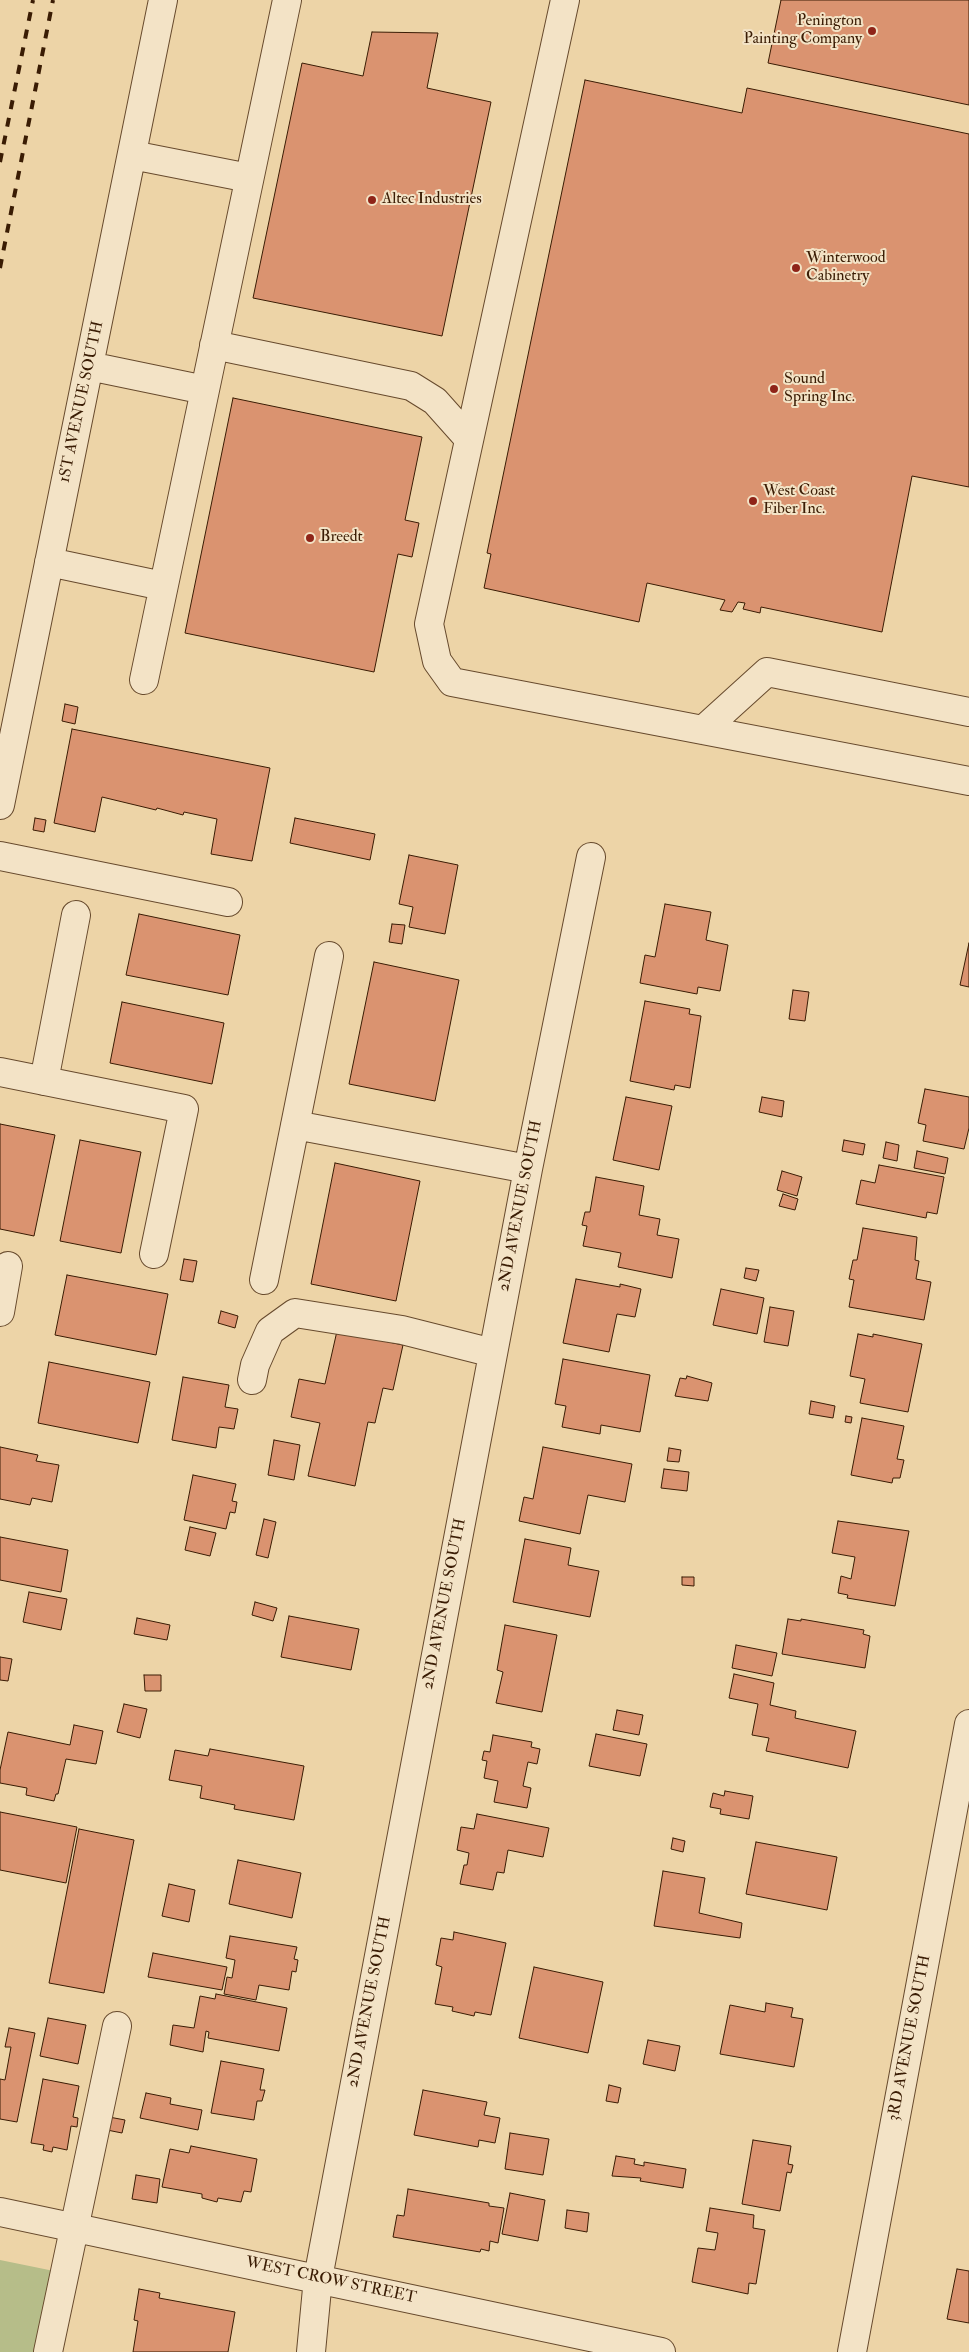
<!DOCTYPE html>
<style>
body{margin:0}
canvas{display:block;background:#edd4a7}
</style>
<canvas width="969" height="2352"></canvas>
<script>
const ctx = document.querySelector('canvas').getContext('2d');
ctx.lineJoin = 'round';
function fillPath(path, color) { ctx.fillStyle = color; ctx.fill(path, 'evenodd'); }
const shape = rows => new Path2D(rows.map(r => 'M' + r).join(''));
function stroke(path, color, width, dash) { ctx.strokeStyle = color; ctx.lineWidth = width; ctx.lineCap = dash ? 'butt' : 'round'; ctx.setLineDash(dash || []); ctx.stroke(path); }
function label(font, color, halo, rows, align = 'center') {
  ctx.font = font + ' "IM FELL Double Pica",serif'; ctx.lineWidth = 4; ctx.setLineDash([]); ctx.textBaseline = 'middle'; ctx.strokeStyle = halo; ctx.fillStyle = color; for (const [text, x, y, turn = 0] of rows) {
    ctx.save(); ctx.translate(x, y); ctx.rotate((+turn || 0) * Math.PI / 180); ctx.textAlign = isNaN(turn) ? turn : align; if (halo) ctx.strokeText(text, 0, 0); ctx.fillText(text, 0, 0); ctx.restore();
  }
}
fillPath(shape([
 [0,2260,54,2271,38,2352,0,2352]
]), '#b6bd89');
const building = shape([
 [781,0,969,0,969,105,768,63,781,0],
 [372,32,438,33,427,88,491,102,442,336,253,298,302,63,363,76,372,32],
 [585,80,742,113,747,88,969,134,969,487,912,476,882,632,761,607,760,613,743,609,745,603,738,602,732,612,720,610,725,600,647,583,639,622,484,588,491,554,487,553,585,80],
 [233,398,422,437,405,520,419,523,412,557,398,554,374,672,185,633,233,398],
 [65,704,78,707,75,724,62,721,65,704],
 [72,729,270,768,252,861,211,854,217,819,184,812,183,815,157,808,156,810,102,797,95,832,54,823,72,729],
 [35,818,46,820,44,832,33,830,35,818],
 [295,818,375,834,370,860,290,843,295,818],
 [409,855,458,865,445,934,409,927,413,907,399,904,409,855],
 [665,904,711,912,706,940,728,945,720,991,698,987,697,994,640,983,645,955,655,957,665,904],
 [139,914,240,935,228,995,126,975,139,914],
 [392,924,405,925,402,944,389,942,392,924],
 [969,943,969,987,960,985,969,943],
 [374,962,459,980,435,1101,349,1084,374,962],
 [793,990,809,992,805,1021,789,1019,793,990],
 [645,1001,690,1009,689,1014,701,1016,690,1088,675,1085,674,1090,630,1081,645,1001],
 [122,1002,224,1023,212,1084,110,1063,122,1002],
 [925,1089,969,1097,969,1128,964,1149,923,1141,926,1125,918,1123,925,1089],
 [626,1097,672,1106,659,1170,613,1160,626,1097],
 [762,1097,784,1101,782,1117,759,1112,762,1097],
 [0,1124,55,1135,34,1236,0,1229,0,1124],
 [80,1140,141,1152,121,1253,60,1241,80,1140],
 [844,1140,865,1144,863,1155,842,1151,844,1140],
 [886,1142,899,1145,897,1161,883,1158,886,1142],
 [917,1151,948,1158,945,1174,914,1168,917,1151],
 [335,1163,420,1181,396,1301,311,1284,335,1163],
 [879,1165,944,1177,937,1214,927,1212,926,1218,856,1204,861,1180,875,1183,879,1165],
 [782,1171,802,1177,797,1196,777,1190,782,1171],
 [596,1177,644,1186,639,1215,660,1219,657,1235,679,1239,672,1278,618,1267,621,1253,583,1246,587,1226,582,1225,585,1212,590,1212,596,1177],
 [783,1194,798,1199,795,1210,779,1206,783,1194],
 [863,1228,917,1237,915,1260,919,1261,916,1279,931,1282,924,1320,849,1307,854,1280,849,1279,853,1260,857,1260,863,1228],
 [184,1259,197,1261,193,1282,180,1280,184,1259],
 [746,1268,759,1270,756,1281,744,1278,746,1268],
 [67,1275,168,1294,156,1355,55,1335,67,1275],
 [576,1279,620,1287,620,1284,641,1289,635,1317,617,1314,609,1352,563,1343,576,1279],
 [721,1289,764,1298,757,1334,713,1325,721,1289],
 [770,1307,794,1311,788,1346,764,1342,770,1307],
 [221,1311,238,1316,235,1328,218,1323,221,1311],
 [337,1331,403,1345,393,1390,383,1388,375,1423,368,1422,355,1486,308,1476,320,1423,291,1417,299,1379,325,1384,337,1331],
 [858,1334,873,1337,873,1334,922,1344,908,1412,860,1403,865,1379,850,1376,858,1334],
 [563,1359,650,1375,640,1432,601,1425,600,1434,562,1427,566,1406,555,1404,563,1359],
 [49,1362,150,1382,138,1443,38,1423,49,1362],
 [687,1376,712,1383,708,1401,675,1396,680,1378,686,1379,687,1376],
 [183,1377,229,1385,225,1407,238,1409,234,1429,219,1427,216,1448,172,1440,183,1377],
 [811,1401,835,1406,833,1418,809,1414,811,1401],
 [846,1416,852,1417,851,1423,845,1422,846,1416],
 [862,1418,904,1426,897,1459,904,1460,900,1478,893,1478,892,1483,851,1475,862,1418],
 [274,1440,300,1445,294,1480,268,1475,274,1440],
 [0,1447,38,1455,36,1461,59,1465,52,1502,32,1498,30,1505,0,1499,0,1447],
 [543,1447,632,1464,625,1502,588,1495,580,1534,519,1521,524,1497,533,1499,543,1447],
 [669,1448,681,1450,679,1462,667,1461,669,1448],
 [664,1469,689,1472,687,1491,661,1488,664,1469],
 [193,1475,236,1484,232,1501,237,1502,235,1513,230,1512,226,1529,184,1520,193,1475],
 [264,1519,276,1522,268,1558,256,1555,264,1519],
 [838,1521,909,1531,895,1606,847,1598,848,1595,838,1593,841,1576,851,1579,855,1557,832,1553,838,1521],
 [190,1527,216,1533,210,1556,185,1550,190,1527],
 [0,1537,68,1550,61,1592,0,1580,0,1537],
 [525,1539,571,1548,568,1565,599,1571,590,1617,513,1602,525,1539],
 [682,1577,694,1577,694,1586,682,1585,682,1577],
 [29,1592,67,1599,61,1630,23,1622,29,1592],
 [255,1602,277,1608,273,1621,252,1615,255,1602],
 [289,1616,359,1629,351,1670,281,1657,289,1616],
 [137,1618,170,1625,167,1640,134,1634,137,1618],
 [788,1619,801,1621,801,1619,864,1630,863,1634,870,1636,865,1668,782,1654,788,1619],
 [505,1625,557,1635,542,1712,496,1703,503,1672,497,1670,505,1625],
 [736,1645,777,1653,772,1676,732,1668,736,1645],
 [0,1657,12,1659,8,1681,0,1680,0,1657],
 [734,1674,774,1683,770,1705,796,1711,795,1718,856,1731,848,1768,766,1751,769,1738,752,1735,758,1704,729,1698,734,1674],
 [144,1675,161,1675,161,1691,145,1691,144,1675],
 [124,1704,147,1709,140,1738,117,1732,124,1704],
 [617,1710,643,1715,639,1735,613,1730,617,1710],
 [74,1725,103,1731,96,1764,66,1759,58,1794,56,1794,54,1801,26,1795,27,1788,0,1783,0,1770,8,1732,70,1745,74,1725],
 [596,1734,647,1744,640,1776,589,1766,596,1734],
 [493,1735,532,1742,531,1747,540,1749,537,1764,528,1762,523,1786,531,1788,527,1808,494,1802,498,1781,484,1778,487,1761,482,1760,484,1751,490,1752,493,1735],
 [210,1749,304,1766,294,1820,234,1809,235,1805,200,1798,202,1786,169,1780,175,1750,208,1756,210,1749],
 [725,1791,753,1796,749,1819,720,1814,721,1809,710,1807,713,1793,724,1796,725,1791],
 [0,1812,77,1827,66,1883,0,1870,0,1812],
 [477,1814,549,1828,543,1857,508,1850,504,1873,497,1872,493,1890,460,1884,464,1865,467,1865,469,1853,457,1850,461,1827,474,1829,477,1814],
 [79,1829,134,1840,104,1993,49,1983,79,1829],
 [673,1838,685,1841,683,1852,671,1849,673,1838],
 [756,1842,837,1857,827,1910,746,1894,756,1842],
 [238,1860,301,1873,292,1918,229,1904,238,1860],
 [663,1871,705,1878,699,1913,742,1923,740,1938,654,1926,663,1871],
 [169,1884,195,1890,189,1922,162,1916,169,1884],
 [454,1932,506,1943,491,2015,475,2012,474,2016,452,2011,453,2007,435,2004,442,1967,436,1965,441,1938,453,1940,454,1932],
 [230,1936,297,1947,294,1959,298,1960,296,1972,292,1971,289,1990,259,1985,256,2000,224,1994,227,1977,232,1978,235,1960,226,1958,230,1936],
 [153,1953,227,1967,222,1990,148,1977,153,1953],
 [534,1967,603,1982,588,2053,519,2038,534,1967],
 [216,1994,287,2008,279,2051,208,2038,209,2032,206,2031,203,2052,170,2045,173,2025,194,2028,200,1996,215,1999,216,1994],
 [766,2003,793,2008,791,2017,803,2019,794,2067,720,2054,730,2005,765,2012,766,2003],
 [48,2018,86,2025,78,2064,40,2056,48,2018],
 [9,2028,35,2033,17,2122,0,2119,0,2079,5,2080,11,2047,5,2047,9,2028],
 [648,2040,680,2046,675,2071,643,2064,648,2040],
 [221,2061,264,2069,260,2090,265,2090,262,2101,257,2101,254,2120,211,2113,221,2061],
 [43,2079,79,2086,73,2117,78,2118,77,2127,71,2126,67,2150,53,2147,52,2152,43,2150,44,2145,31,2143,43,2079],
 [609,2085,621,2088,618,2103,606,2101,609,2085],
 [423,2090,487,2102,484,2115,500,2118,495,2143,479,2140,478,2147,414,2135,423,2090],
 [146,2093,171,2098,170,2104,202,2110,198,2130,140,2118,146,2093],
 [109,2117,125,2120,122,2133,107,2130,109,2117],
 [510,2133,549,2139,543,2175,505,2169,510,2133],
 [753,2140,791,2146,788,2164,793,2165,791,2173,787,2172,780,2211,742,2204,753,2140],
 [191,2146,257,2159,251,2192,244,2191,241,2202,218,2198,217,2202,202,2198,202,2194,162,2187,170,2149,189,2153,191,2146],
 [616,2156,635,2159,634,2164,644,2166,644,2162,686,2169,683,2188,640,2181,641,2178,612,2176,616,2156],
 [136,2175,160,2179,157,2203,132,2199,136,2175],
 [408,2189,489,2203,489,2206,504,2208,498,2243,490,2241,489,2251,481,2249,480,2252,393,2237,397,2215,404,2216,408,2189],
 [510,2193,545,2200,538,2241,502,2234,510,2193],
 [710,2208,754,2215,753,2228,765,2230,756,2284,749,2283,748,2294,692,2282,698,2248,715,2250,718,2233,706,2231,710,2208],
 [567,2210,589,2213,587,2232,565,2228,567,2210],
 [957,2269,969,2271,969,2323,947,2319,957,2269],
 [139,2289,160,2293,159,2298,235,2312,228,2352,133,2352,138,2321,134,2320,139,2289]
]);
fillPath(building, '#da9370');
stroke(building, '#3a1c04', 1);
const minor = shape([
 [565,0,429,624,437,661,452,682,969,781],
 [132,155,249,178],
 [214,345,411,386,435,401,468,438],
 [89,366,205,390],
 [49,562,163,586],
 [144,680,287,0],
 [703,730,767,672,969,712],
 [0,805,163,0],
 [0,856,228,902],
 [0,1072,184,1109,154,1254],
 [44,1081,76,915],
 [295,1125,528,1169],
 [264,1280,329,956],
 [0,1312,8,1266],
 [252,1380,255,1365,270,1331,295,1313,402,1330,493,1353],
 [0,2212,661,2352],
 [48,2352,117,2026],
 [311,2352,318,2278,528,1169,591,857],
 [852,2352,969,1724]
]);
stroke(minor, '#674a2d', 30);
stroke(minor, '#f3e3c6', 28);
stroke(shape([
 [0,162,33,0],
 [0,268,53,0]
]), '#3a1c04', 4, [9, 9]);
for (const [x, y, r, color] of [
 [872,31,5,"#8f2418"],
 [372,200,5,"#8f2418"],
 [796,268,5,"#8f2418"],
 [774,389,5,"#8f2418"],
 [753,501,5,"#8f2418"],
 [310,538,5,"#8f2418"]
]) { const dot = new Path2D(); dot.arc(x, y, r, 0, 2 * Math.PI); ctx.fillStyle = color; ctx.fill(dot); stroke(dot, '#f3e3c6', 2); }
label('16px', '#3a1c04', '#f3e3c6', [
 ["Penington",862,22,"right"],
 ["Painting Company",862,40,"right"],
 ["Altec Industries",382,200],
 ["Winterwood",806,259],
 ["Cabinetry",806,277],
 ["Sound",784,380],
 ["Spring Inc.",784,398],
 ["West Coast",763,492],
 ["Fiber Inc.",763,510],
 ["Breedt",320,538]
], 'left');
label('16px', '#3a1c04', '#f3e3c6', [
 ["1ST AVENUE SOUTH",82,402,-78],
 ["2ND AVENUE SOUTH",521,1206,-79],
 ["2ND AVENUE SOUTH",445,1604,-79],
 ["2ND AVENUE SOUTH",370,2002,-79],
 ["3RD AVENUE SOUTH",910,2038,-79],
 ["WEST CROW STREET",331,2281,12]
]);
</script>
